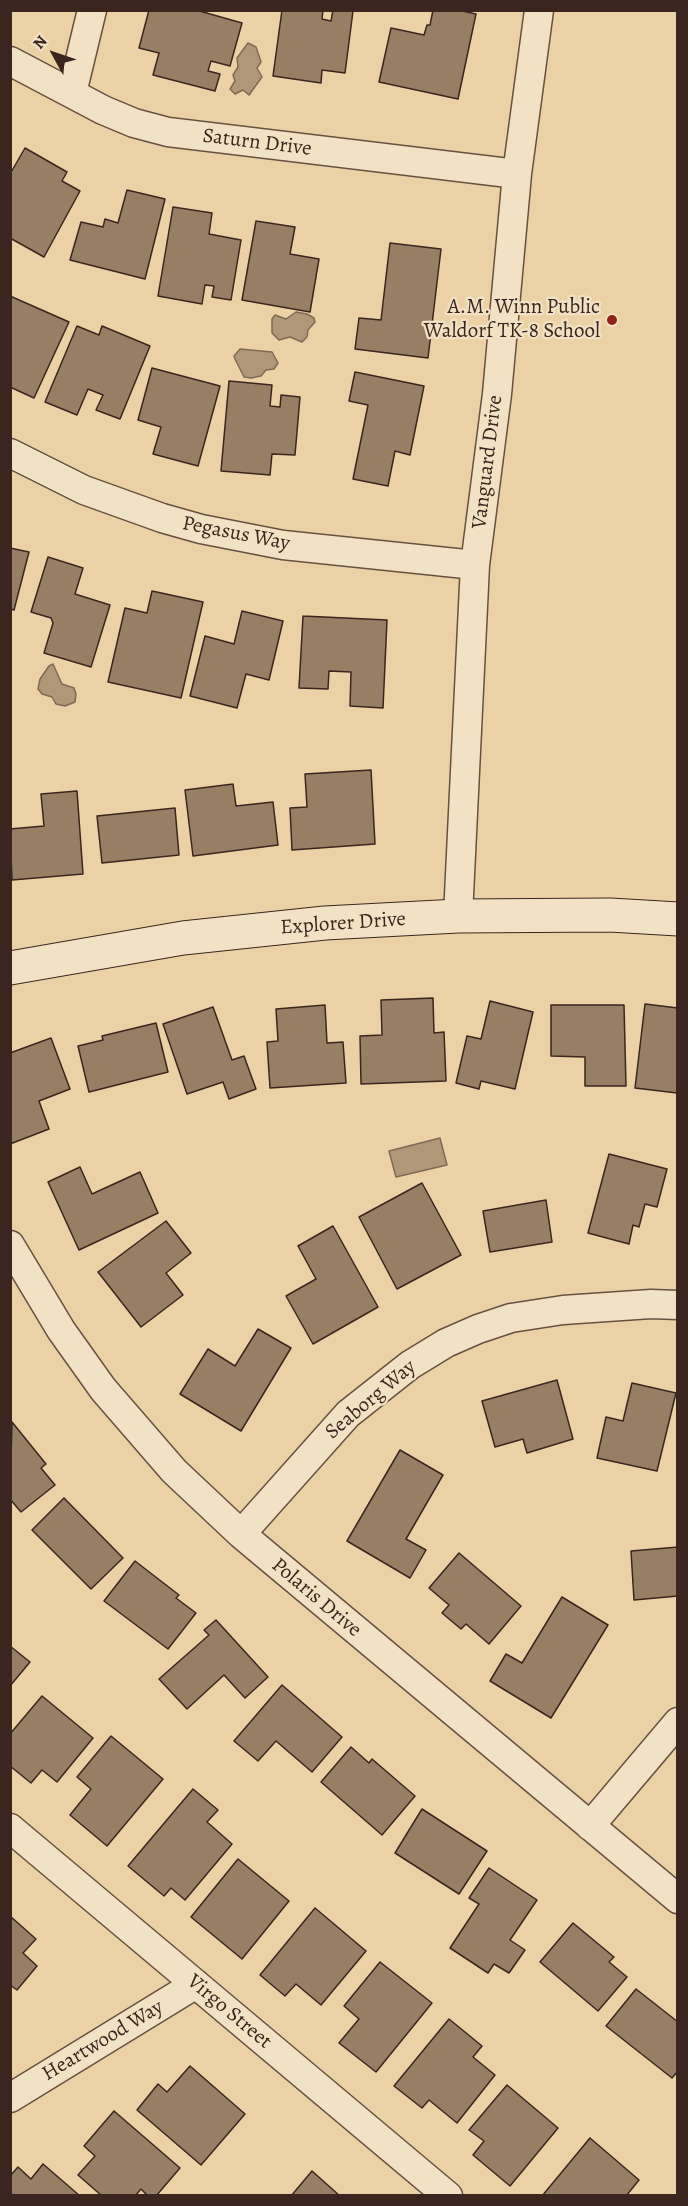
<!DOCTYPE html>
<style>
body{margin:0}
#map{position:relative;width:688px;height:2206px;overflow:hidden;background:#ebd2a6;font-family:Alegreya,serif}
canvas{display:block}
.frame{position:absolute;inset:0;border:12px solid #3a261f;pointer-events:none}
.north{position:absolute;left:24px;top:24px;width:60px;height:60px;-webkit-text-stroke:4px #f2e2c5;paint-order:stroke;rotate:310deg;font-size:16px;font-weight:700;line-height:24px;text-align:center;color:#3a261f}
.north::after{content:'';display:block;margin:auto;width:21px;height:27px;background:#3a261f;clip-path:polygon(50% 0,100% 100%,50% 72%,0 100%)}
</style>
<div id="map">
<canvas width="688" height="2206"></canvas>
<div class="frame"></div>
<div class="north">N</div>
</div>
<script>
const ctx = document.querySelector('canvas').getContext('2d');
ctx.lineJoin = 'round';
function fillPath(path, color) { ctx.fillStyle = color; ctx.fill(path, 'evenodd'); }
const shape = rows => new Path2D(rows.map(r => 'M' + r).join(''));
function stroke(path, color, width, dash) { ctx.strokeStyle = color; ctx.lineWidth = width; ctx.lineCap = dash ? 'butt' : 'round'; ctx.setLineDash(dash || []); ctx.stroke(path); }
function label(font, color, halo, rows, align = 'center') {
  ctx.font = font + ' Alegreya,serif'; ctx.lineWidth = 4.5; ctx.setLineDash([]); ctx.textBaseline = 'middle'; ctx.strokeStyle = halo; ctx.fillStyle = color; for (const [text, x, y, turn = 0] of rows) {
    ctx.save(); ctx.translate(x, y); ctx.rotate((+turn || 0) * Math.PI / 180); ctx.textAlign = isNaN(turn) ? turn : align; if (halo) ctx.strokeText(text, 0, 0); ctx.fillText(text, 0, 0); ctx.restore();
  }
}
const water = shape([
 [248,43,256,47,261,62,257,68,262,77,249,95,243,90,235,94,230,89,235,81,233,75,238,67,237,58,248,43],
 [296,312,307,314,314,318,315,322,308,330,307,337,302,342,290,337,279,340,272,333,272,319,275,315,286,319,296,312],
 [240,349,272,352,278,363,274,369,266,370,261,376,251,378,244,377,235,359,234,356,240,349],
 [53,664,62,684,74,688,76,694,75,702,65,706,56,704,52,697,42,694,38,689,40,679,49,666,53,664],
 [440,1138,447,1165,396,1177,389,1151,440,1138]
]);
fillPath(water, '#af9878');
stroke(water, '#806a54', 1.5);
const building = shape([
 [149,10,196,10,242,23,230,66,211,61,208,71,220,74,215,91,153,75,159,53,139,48,149,10],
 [282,10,323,10,322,19,331,21,333,10,353,11,345,73,322,70,321,83,273,76,282,10],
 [433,10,458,10,476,14,458,99,379,82,391,28,424,35,427,25,430,25,433,10],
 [25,148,67,172,62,181,80,191,44,257,10,238,10,174,25,148],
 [127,190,165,199,145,279,70,260,81,222,103,227,105,219,118,223,127,190],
 [173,207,212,213,209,234,241,240,231,300,212,297,214,286,205,285,202,304,158,296,173,207],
 [256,221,295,227,290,254,319,259,310,312,242,300,256,221],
 [390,243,441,249,428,358,355,349,359,318,381,320,390,243],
 [10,296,69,322,34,398,10,387,10,296],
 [77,326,99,335,102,326,150,346,120,419,96,410,103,395,88,389,77,415,45,402,77,326],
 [152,368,220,386,198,466,153,454,161,427,138,420,152,368],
 [355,372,424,386,410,455,395,451,388,486,353,479,368,405,349,401,355,372],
 [229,381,272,385,270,406,280,407,281,395,300,397,295,455,272,454,270,475,221,471,229,381],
 [10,548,29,552,14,610,10,609,10,548],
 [48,557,83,568,75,594,110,605,91,667,44,653,53,623,51,618,31,612,48,557],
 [152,591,203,602,181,698,108,682,125,608,147,613,152,591],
 [242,611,283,621,269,680,246,674,237,708,190,696,205,636,234,644,242,611],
 [303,616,387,620,383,708,350,706,351,672,329,671,328,689,299,688,303,616],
 [371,770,375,844,292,850,290,808,307,807,305,774,371,770],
 [233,784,236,806,273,802,278,845,193,856,185,790,233,784],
 [77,791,83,874,12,880,10,829,44,826,41,794,77,791],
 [175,808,179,855,102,863,97,816,175,808],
 [433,998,434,1033,444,1032,446,1081,361,1084,360,1036,382,1035,381,1000,433,998],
 [490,1001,533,1012,515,1089,481,1081,479,1089,456,1083,467,1036,481,1039,490,1001],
 [645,1004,678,1008,677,1093,635,1088,645,1004],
 [325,1005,327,1043,343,1042,346,1083,270,1088,267,1042,278,1041,276,1009,325,1005],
 [551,1005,624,1005,626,1086,585,1086,585,1057,551,1056,551,1005],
 [213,1007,232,1060,244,1056,256,1089,229,1099,223,1082,187,1094,163,1024,213,1007],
 [156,1023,168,1072,89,1092,78,1046,103,1040,102,1036,156,1023],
 [51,1038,70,1089,39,1101,49,1129,10,1144,10,1053,51,1038],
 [609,1154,667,1169,657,1207,645,1204,639,1227,633,1225,629,1244,588,1233,609,1154],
 [80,1167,92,1194,140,1172,158,1213,79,1250,48,1182,80,1167],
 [422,1183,461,1255,397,1289,359,1217,422,1183],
 [546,1200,552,1242,490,1252,483,1211,546,1200],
 [166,1221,191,1253,166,1273,183,1295,141,1327,98,1272,166,1221],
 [333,1226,378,1307,313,1344,286,1296,316,1279,298,1246,333,1226],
 [258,1329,291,1348,241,1431,180,1394,208,1349,235,1366,258,1329],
 [557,1380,573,1439,527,1453,523,1439,495,1447,482,1401,557,1380],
 [632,1383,676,1393,657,1471,597,1458,606,1417,623,1421,632,1383],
 [12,1422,46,1464,41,1468,55,1485,21,1512,10,1499,12,1422],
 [400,1450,443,1475,406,1539,426,1550,410,1578,347,1541,400,1450],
 [64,1498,123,1558,91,1589,32,1530,64,1498],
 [678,1547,678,1596,634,1600,631,1551,678,1547],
 [459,1553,521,1606,489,1644,466,1624,461,1629,442,1613,449,1605,429,1588,459,1553],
 [135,1561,179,1595,176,1598,196,1613,168,1649,104,1601,135,1561],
 [562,1597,608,1625,551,1718,490,1681,506,1654,522,1663,562,1597],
 [216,1620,268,1677,245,1698,224,1675,187,1709,159,1679,209,1635,204,1630,216,1620],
 [10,1646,30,1662,10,1686,10,1646],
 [282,1685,342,1737,312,1772,276,1741,258,1761,234,1741,282,1685],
 [42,1696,93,1738,57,1782,42,1770,31,1783,10,1766,10,1734,42,1696],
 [111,1736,163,1779,107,1846,70,1815,91,1789,77,1777,111,1736],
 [351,1747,369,1763,372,1759,415,1796,382,1835,321,1782,351,1747],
 [193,1789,218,1810,207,1822,232,1844,185,1900,171,1888,164,1896,128,1866,193,1789],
 [422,1809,487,1851,459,1894,395,1853,422,1809],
 [238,1859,289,1901,242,1959,191,1917,238,1859],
 [489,1868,537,1900,510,1940,525,1950,509,1973,494,1964,488,1973,450,1948,479,1904,469,1898,489,1868],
 [315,1908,366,1951,321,2005,296,1984,285,1996,260,1975,315,1908],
 [10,1916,36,1939,23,1953,37,1966,17,1990,10,1985,10,1916],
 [573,1923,614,1957,609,1962,627,1977,598,2011,540,1962,573,1923],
 [380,1962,432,2003,376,2072,339,2043,359,2019,344,2006,380,1962],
 [636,1989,678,2022,678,2071,672,2078,606,2026,636,1989],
 [449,2019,482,2046,473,2057,495,2075,457,2123,429,2100,422,2108,394,2086,449,2019],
 [190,2066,245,2114,201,2165,137,2110,158,2084,167,2092,190,2066],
 [507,2085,558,2128,510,2186,473,2155,484,2141,469,2130,507,2085],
 [114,2111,180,2168,156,2196,148,2196,141,2189,135,2196,102,2196,78,2175,95,2156,84,2146,114,2111],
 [590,2138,639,2180,626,2196,542,2196,590,2138],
 [43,2164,80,2196,10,2196,10,2176,18,2167,31,2179,43,2164],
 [312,2171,340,2196,291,2196,312,2171]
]);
fillPath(building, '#967f65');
stroke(building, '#3a261f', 1.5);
const street = shape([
 [10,61,103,110,134,123,168,132,517,174],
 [72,93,92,10],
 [10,453,84,490,162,518,201,529,283,545,475,565],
 [458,916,475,565,497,394,517,174,539,10],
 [10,1245,61,1330,103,1389,174,1471,241,1534,678,1899],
 [241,1534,348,1414,410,1365,446,1343,478,1329,511,1318,563,1310,651,1304,678,1305],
 [590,1826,678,1722],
 [10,1828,448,2196],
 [10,2098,196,1984]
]);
const secondary = shape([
 [10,968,183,938,325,923,458,916,610,915,678,919]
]);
stroke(street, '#665141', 31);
stroke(secondary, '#3a261f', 35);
stroke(street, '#f2e2c5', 28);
stroke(secondary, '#f2e2c5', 33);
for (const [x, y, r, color] of [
 [612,320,6,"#8f2418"]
]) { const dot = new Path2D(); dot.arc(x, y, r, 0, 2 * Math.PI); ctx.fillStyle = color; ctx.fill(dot); stroke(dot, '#f2e2c5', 2); }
label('21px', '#3a261f', '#f2e2c5', [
 ["Saturn Drive",257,143,7],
 ["Vanguard Drive",488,462,-83],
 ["Pegasus Way",236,534,11],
 ["Explorer Drive",343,924,-4],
 ["Seaborg Way",371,1400,-40],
 ["Polaris Drive",316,1598,40],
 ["Virgo Street",229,2012,40],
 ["Heartwood Way",103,2041,-31]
]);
label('21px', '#3a261f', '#f2e2c5', [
 ["A.M. Winn Public",600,308],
 ["Waldorf TK-8 School",600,332]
], 'right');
</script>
